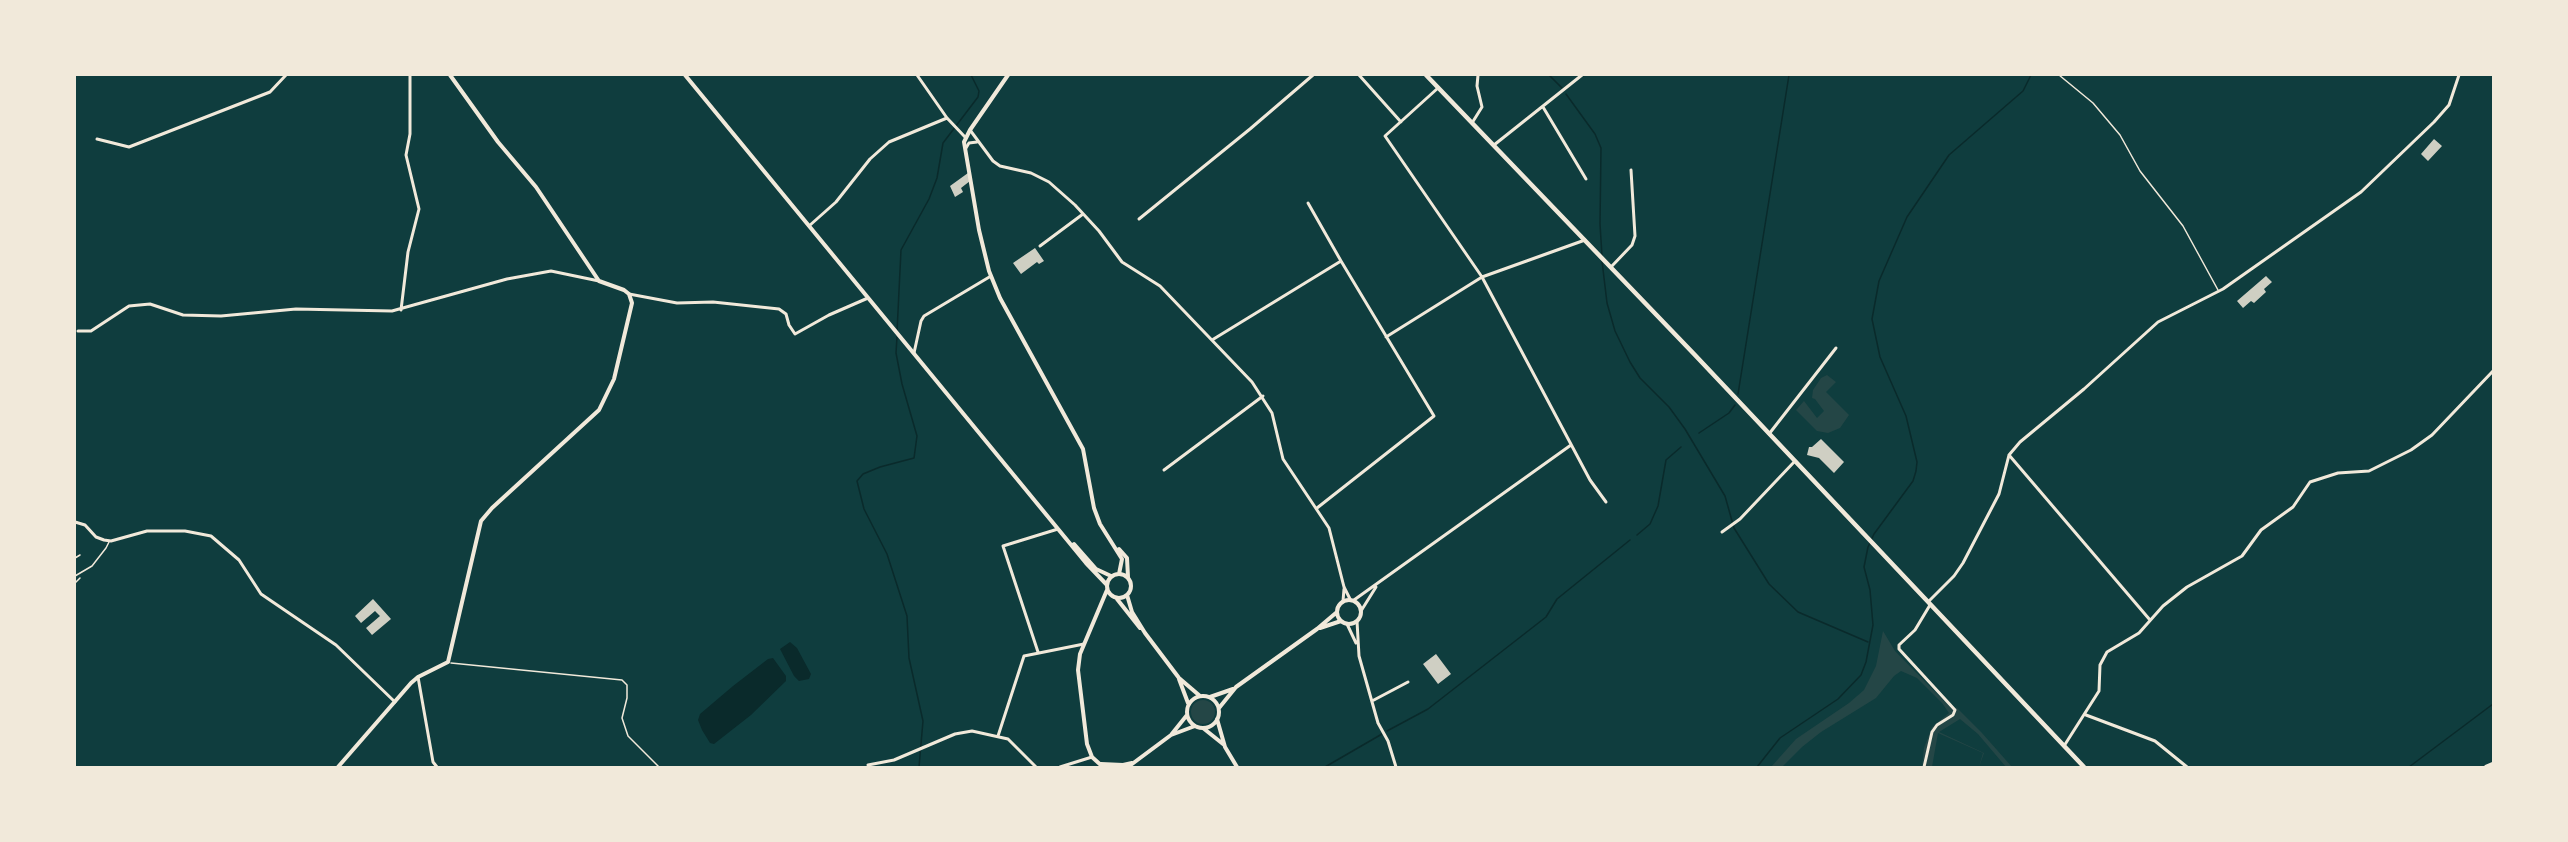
<!DOCTYPE html>
<style>
body{margin:0}
#map{position:relative;width:2568px;height:842px;overflow:hidden;background:#0f3d3e;font-family:"PT Sans Narrow",sans-serif}
canvas{display:block}
.frame{position:absolute;inset:0;border:76px solid #f1e9da;pointer-events:none}
</style>
<div id="map">
<canvas width="2568" height="842"></canvas>
<div class="frame"></div>
</div>
<script>
const ctx = document.querySelector('canvas').getContext('2d');
ctx.lineJoin = 'round';
function fillPath(path, color) { ctx.fillStyle = color; ctx.fill(path, 'evenodd'); }
const shape = rows => new Path2D(rows.map(r => 'M' + r).join(''));
function stroke(path, color, width, dash) { ctx.strokeStyle = color; ctx.lineWidth = width; ctx.lineCap = dash ? 'butt' : 'round'; ctx.setLineDash(dash || []); ctx.stroke(path); }
fillPath(shape([
 [1827,375,1836,382,1826,392,1849,415,1840,428,1828,433,1817,431,1796,410,1804,401,1817,418,1824,411,1815,399,1812,398,1813,390,1821,378],
 [1883,631,1895,651,1953,710,1953,714,1932,730,1922,767,1924,748,1932,727,1949,713,1942,703,1917,678,1901,671,1894,676,1876,698,1821,732,1802,747,1782,767,1771,767,1796,739,1849,703,1864,690,1876,666],
 '1191 712a12 12 0 1 1 24 0a12 12 0 1 1-24 0Z',
 [1956,707,1982,733,2012,767,2006,767,1978,734,1960,719,1939,732,1984,753,1979,767,1983,753,1938,733,1932,767,1925,767,1933,732,1939,725,1955,716]
]), '#244646');
fillPath(shape([
 [790,642,797,648,811,674,809,679,799,681,794,676,780,649],
 [773,658,786,676,786,681,751,715,714,744,710,743,702,730,698,720,700,714,733,686,768,659]
]), '#0a2a2b');
stroke(shape([
 [1549,75,1562,88],
 [1566,94,1595,134,1601,148,1600,224,1602,256],
 [1602,261,1607,303,1615,331,1630,362,1640,378,1669,407,1685,429,1725,496,1734,528,1769,584,1798,612,1868,642],
 [897,332,901,250,929,199,937,178,943,143,978,97,979,91,971,75],
 [897,337,896,353,902,384,917,436,914,458,880,467,863,474,857,481,864,509,887,554,907,616,909,658,923,721,919,767],
 [1738,394,1789,75],
 [1699,433,1729,413,1735,405],
 [1637,535,1650,524,1658,506,1666,460,1681,447],
 [1387,731,1428,709,1546,617,1557,599,1630,540],
 [1325,767,1382,734],
 [1757,767,1780,738,1838,699,1861,675,1866,662,1873,625,1870,590,1864,567,1868,547,1874,534,1913,481,1916,471,1917,462,1906,416,1880,357,1872,319,1879,281,1907,217,1949,155,2023,91,2031,75],
 [2409,767,2493,704]
]), '#0a2a2b', 1.5);
fillPath(shape([
 [2434,139,2442,146,2428,161,2421,154],
 [968,173,970,181,961,188,963,192,955,197,950,186],
 [1035,248,1044,261,1039,264,1037,262,1021,274,1013,263],
 [2266,276,2272,282,2264,289,2266,292,2254,303,2251,301,2243,308,2237,301],
 [1821,439,1844,462,1834,473,1819,458,1807,455,1809,447,1812,447],
 [373,599,391,619,372,635,366,628,380,616,375,611,361,623,355,616],
 [1436,654,1451,674,1438,684,1423,664]
]), '#cfcfc3');
stroke(shape([
 [75,583,80,578],
 [451,663,622,680,627,685,627,698,622,718,628,736,659,767]
]), '#f1e9da', 1.5);
stroke(shape([
 [2059,75,2093,103,2120,135,2140,171,2183,226,2218,290],
 [75,558,80,555],
 [75,576,92,566,106,548,109,542]
]), '#f1e9da', 1.5);
stroke(shape([
 [917,75,947,118,965,137],
 [1359,75,1401,122],
 [1438,88,1385,136,1482,277,1590,480,1606,502],
 [1543,107,1586,179],
 [1472,123,1482,107,1477,86,1478,75],
 [970,130,993,161,1000,166,1031,173,1049,182,1075,205,1099,231,1122,262,1160,286,1252,382,1272,413,1283,459,1329,528,1344,587,1350,599],
 [97,139,129,147,270,92,286,75],
 [1494,145,1582,75],
 [966,148,969,143,977,142],
 [1139,219,1250,129,1313,75],
 [809,226,836,202,870,159,889,142,947,118],
 [1040,246,1083,214],
 [1611,267,1632,245,1635,236,1631,170],
 [629,294,677,303,713,302,779,309,786,314,789,325,795,334,829,315,868,298],
 [401,310,408,252,419,209,406,155,410,134,410,75],
 [78,331,91,331,129,306,150,304,183,315,221,316,296,309,392,311,507,279,551,271,599,281],
 [1386,337,1482,277,1585,240],
 [1212,340,1341,261,1308,203],
 [914,353,921,321,924,316,991,276],
 [1769,434,1836,348],
 [2009,455,2150,620],
 [1164,470,1263,396],
 [1317,508,1434,416,1341,261],
 [75,522,85,525,96,537,104,540,111,541,147,531,185,531,211,536,239,560,261,594,336,645,395,702],
 [1722,532,1740,519,1795,461],
 [1354,600,1571,445],
 [1343,601,1344,589],
 [1928,602,1954,576,1963,563,1999,494,2009,455,2020,442,2084,389,2158,322,2223,289,2361,192,2434,122,2449,105,2459,75],
 [1361,611,1376,587],
 [1357,621,1359,656,1378,723,1388,741,1396,767],
 [1347,624,1356,643],
 [1038,652,1003,546,1058,529],
 [418,677,433,762,437,767],
 [1372,701,1408,682],
 [2086,715,2155,741,2187,767],
 [998,736,1024,656,1084,644],
 [2064,746,2099,691,2100,665,2107,652,2139,633,2163,606,2187,587,2242,556,2261,530,2293,507,2310,482,2338,473,2369,471,2411,450,2432,435,2493,371],
 [868,765,894,760,955,734,972,731,1008,739,1036,767],
 [1060,767,1092,757],
 [1924,767,1932,732,1937,725,1953,715,1955,710,1899,649,1899,645,1915,630,1930,605]
]), '#f1e9da', 3);
stroke(shape([
 [685,75,1086,563,1107,585],
 [1008,75,970,130,964,142,979,230,989,271,1000,298,1083,449,1094,508,1100,524,1122,559,1119,574],
 [1074,544,1096,569,1111,576],
 [1119,549,1127,558,1128,577],
 '1107 586a12 12 0 1 1 24 0a12 12 0 1 1-24 0Z',
 [1127,595,1132,612,1145,633,1179,678,1200,696],
 [1117,599,1140,628],
 '1337 612a12 12 0 1 1 24 0a12 12 0 1 1-24 0Z',
 [1320,628,1341,621],
 [1179,679,1188,703],
 '1187 712a16 16 0 1 1 32 0a16 16 0 1 1-32 0Z',
 [1210,697,1233,689],
 [1219,708,1236,687,1317,629,1337,612],
 [1217,719,1225,747,1237,767],
 [1203,728,1223,744],
 [1171,735,1195,726],
 [1101,764,1123,765,1132,763],
 [338,767,411,683,418,677,448,662,481,521,492,508,599,410,614,379,632,303,629,294,624,290,599,281,536,187,498,142,450,75],
 [1103,767,1092,757,1087,744,1078,670,1080,654,1107,590],
 [1128,767,1171,735,1187,715]
]), '#f1e9da', 4);
stroke(shape([
 [1426,75,1694,354,2084,767]
]), '#f1e9da', 4.5);
stroke(shape([
 [2486,767,2493,764]
]), '#f1e9da', 4.5);
</script>
